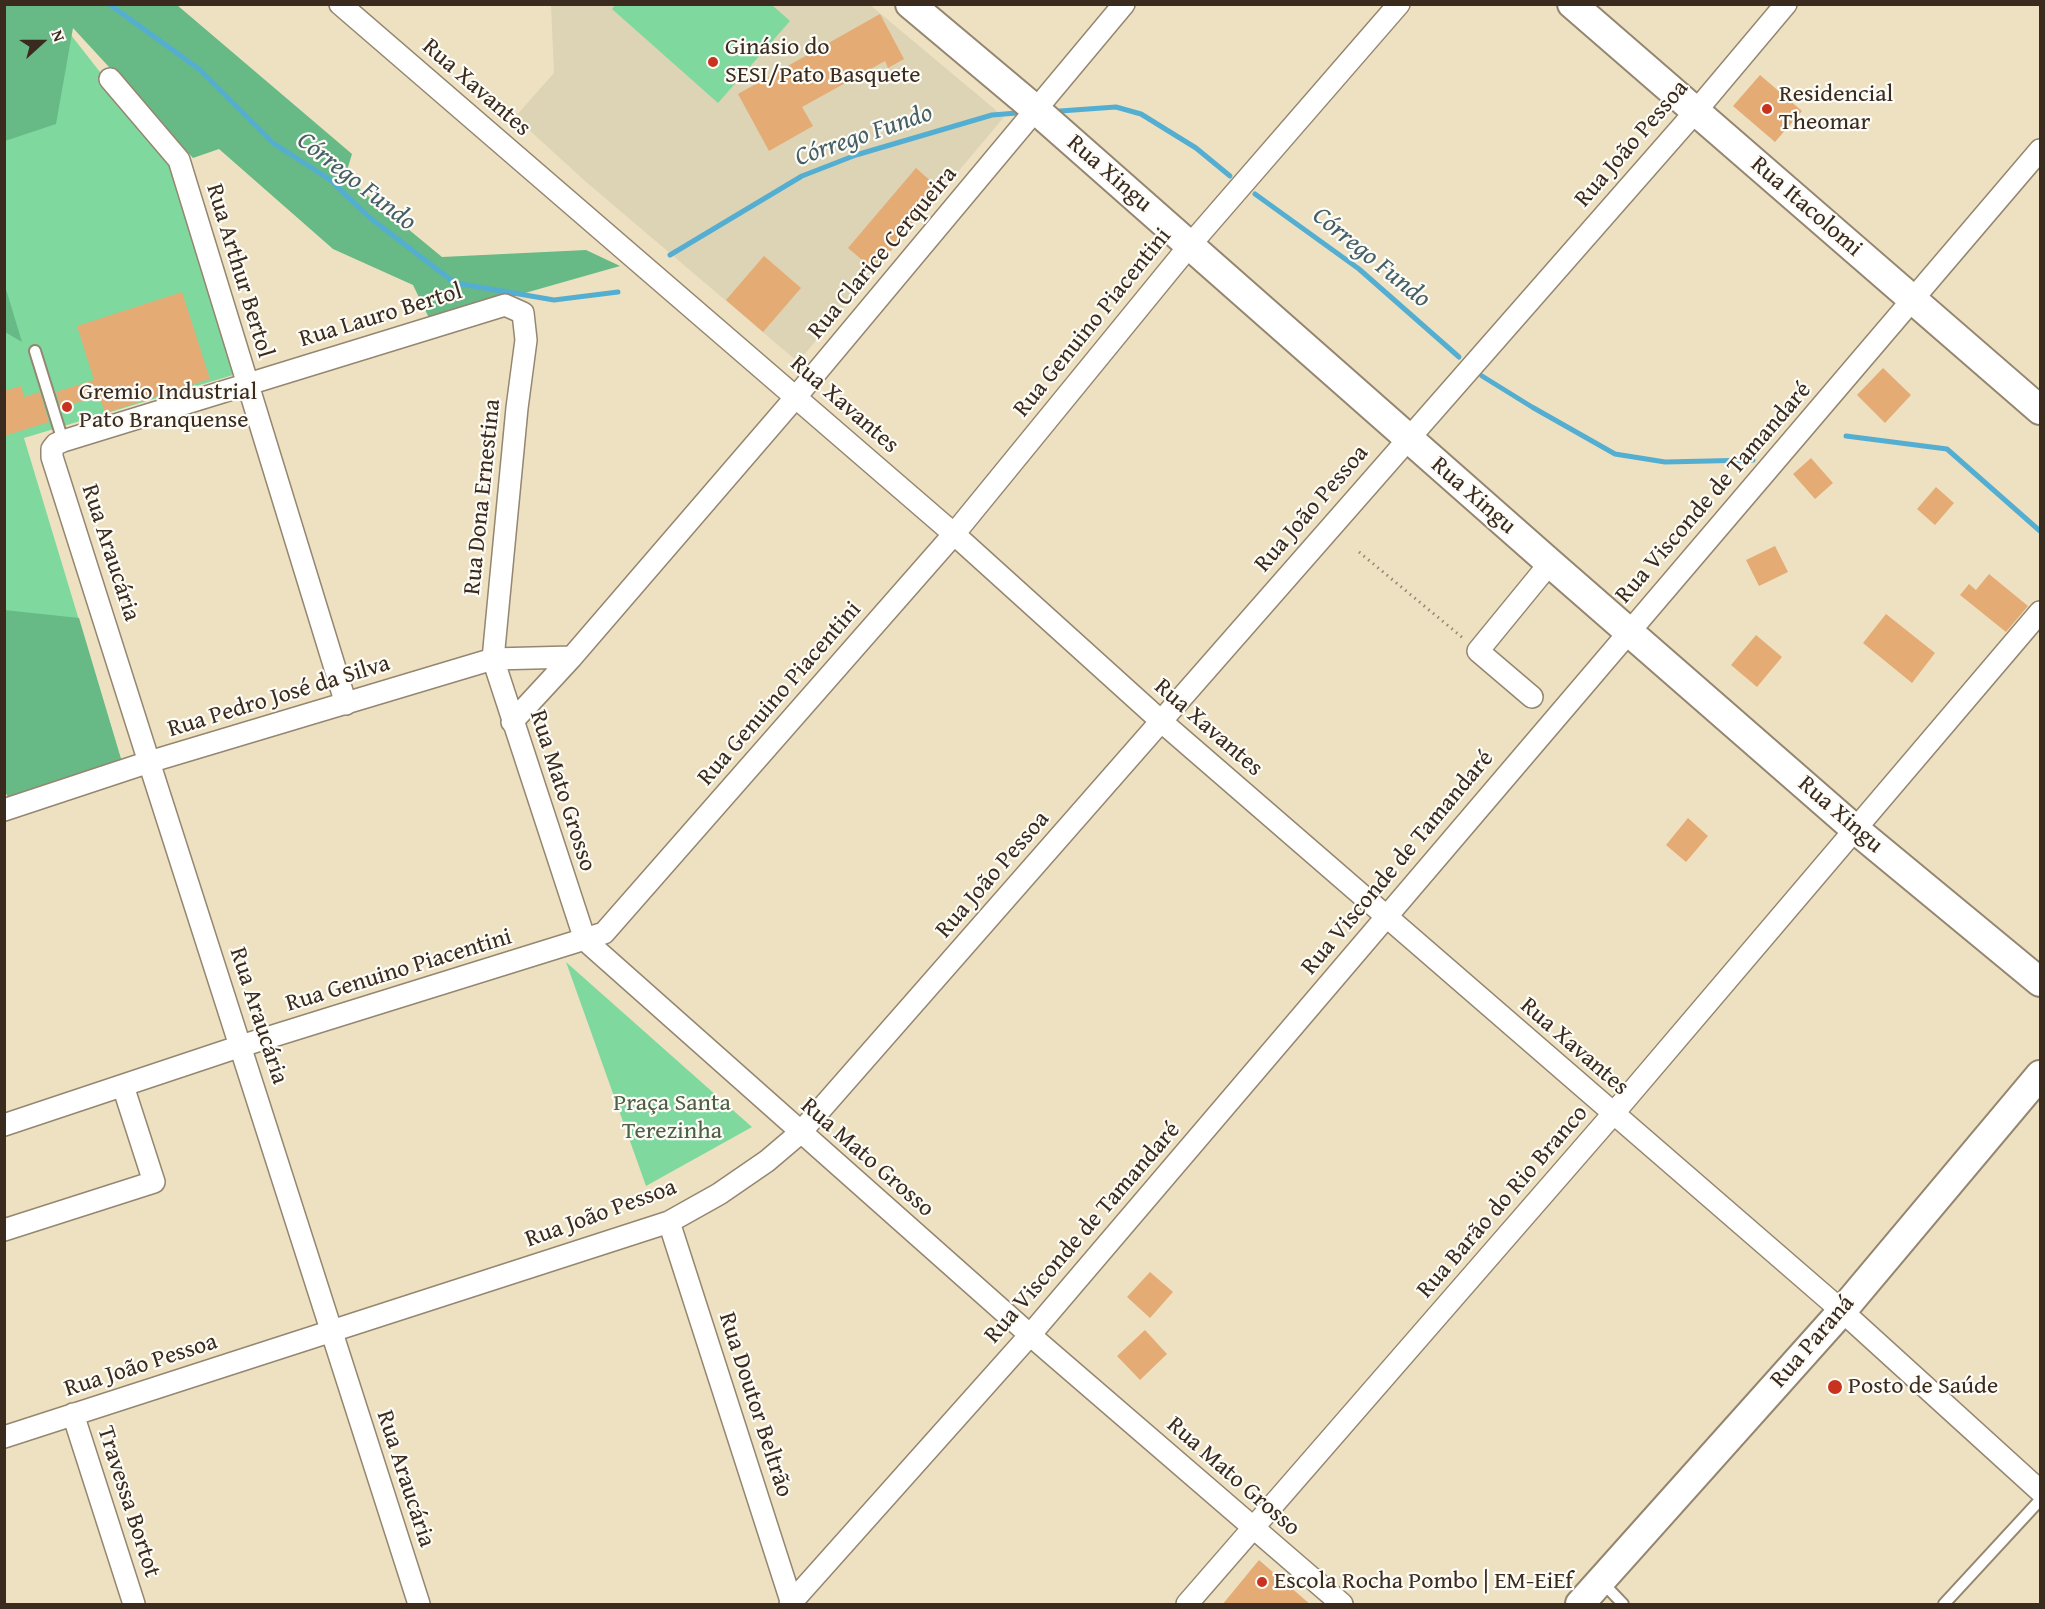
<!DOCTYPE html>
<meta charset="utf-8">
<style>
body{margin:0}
#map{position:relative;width:2045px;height:1609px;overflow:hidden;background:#eee1c1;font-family:"Gentium Book Plus",serif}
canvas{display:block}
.frame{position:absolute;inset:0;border:6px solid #3b2a1e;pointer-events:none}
.north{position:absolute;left:12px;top:12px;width:60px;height:60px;-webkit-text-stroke:4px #fdfcf7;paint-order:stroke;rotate:69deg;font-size:16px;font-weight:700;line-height:24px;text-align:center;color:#3b2a1e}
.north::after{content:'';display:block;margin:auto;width:21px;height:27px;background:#3b2a1e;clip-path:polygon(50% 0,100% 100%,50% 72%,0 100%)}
</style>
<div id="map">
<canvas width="2045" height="1609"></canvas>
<div class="frame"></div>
<div class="north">N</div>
</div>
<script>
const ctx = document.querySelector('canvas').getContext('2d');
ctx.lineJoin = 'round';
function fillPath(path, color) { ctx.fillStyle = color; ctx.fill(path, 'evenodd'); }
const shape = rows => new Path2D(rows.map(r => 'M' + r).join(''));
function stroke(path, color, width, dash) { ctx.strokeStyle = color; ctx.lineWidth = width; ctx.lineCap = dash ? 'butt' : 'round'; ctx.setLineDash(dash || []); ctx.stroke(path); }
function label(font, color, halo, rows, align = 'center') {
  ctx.font = font + ' "Gentium Book Plus",serif'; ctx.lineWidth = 4.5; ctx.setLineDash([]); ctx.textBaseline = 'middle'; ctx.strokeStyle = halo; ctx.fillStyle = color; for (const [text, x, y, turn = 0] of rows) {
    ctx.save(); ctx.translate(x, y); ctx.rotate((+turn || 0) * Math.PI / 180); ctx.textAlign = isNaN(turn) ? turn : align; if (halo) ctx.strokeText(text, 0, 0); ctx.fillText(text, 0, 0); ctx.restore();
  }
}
fillPath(shape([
 [869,4,1004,117,798,362,585,181,515,117,554,73,551,5]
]), '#dcd4b4');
fillPath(shape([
 [616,4,772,5,790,21,718,103,612,9],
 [5,5,50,5,71,35,172,164,233,375,24,438,121,759,8,797,5,790],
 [566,962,752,1127,646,1186]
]), '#7fd99f');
fillPath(shape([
 [4,5,177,5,352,154,345,177,442,257,586,250,620,266,430,320,413,285,333,249,219,149,193,158,73,28,56,124,5,141],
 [4,286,5,286,22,342,5,332],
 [4,610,79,618,121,759,8,797,4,790]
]), '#67b986');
stroke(shape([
 [109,4,199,69,273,143,329,179,370,218,455,283,554,300,618,292],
 [1060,111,1116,107,1141,114,1196,148,1230,176],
 [1255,194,1359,269,1459,357],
 [670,255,802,176,856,155,992,115,1017,113],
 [1482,376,1532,407,1615,454,1665,462,1753,460],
 [1846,436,1947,449,2040,531]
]), '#54aed2', 5);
fillPath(shape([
 [880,14,904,59,888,68,885,61,802,107,813,126,769,151,738,94],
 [1760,75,1802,111,1775,142,1733,106],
 [916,168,942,191,874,270,848,248],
 [764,256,801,288,763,332,726,300],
 [182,292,210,379,105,413,99,395,61,408,56,392,94,380,77,326],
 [1883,368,1911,395,1885,423,1857,395],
 [21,386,24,397,40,392,49,422,4,436,4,391],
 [1811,458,1833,483,1815,499,1793,474],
 [1936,487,1954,503,1935,525,1917,509],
 [1775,546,1788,572,1759,586,1746,560],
 [1989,574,2028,606,2006,632,1960,595,1969,584,1976,590],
 [1886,614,1935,653,1912,683,1863,643],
 [1756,635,1782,657,1757,687,1731,665],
 [1688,818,1708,836,1686,862,1666,845],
 [1150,1272,1173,1292,1150,1318,1127,1297],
 [1145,1330,1167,1354,1140,1380,1117,1356],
 [1259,1560,1311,1605,1222,1605]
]), '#e4ab75');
const lane = shape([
 [35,351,63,441],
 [1601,1581,1623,1604],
 [1944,1604,2040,1500]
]);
const street = shape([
 [340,4,954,534,1162,722,1842,1311,2040,1491],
 [110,79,179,160,346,704],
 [1532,697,1478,651,1550,563],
 [512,722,572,657,795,398,1124,4],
 [4,810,149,762,493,659,572,657],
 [4,1125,241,1046,604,933,954,534,1190,245,1399,4],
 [669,1222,792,1604],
 [4,1230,154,1182,123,1086],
 [73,1414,134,1604],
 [4,1437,669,1222,719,1194,767,1161,800,1133,1696,111,1786,4],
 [419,1604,149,762,52,457,52,449,56,444,63,441,505,305,523,313,526,340,517,408,493,659,585,940,1030,1335,1342,1604],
 [790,1604,1030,1335,2040,150],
 [1187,1604,1613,1114,2040,612]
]);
const secondary = shape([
 [910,4,1035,109,1550,563,1856,830,2040,982],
 [1572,4,2040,410],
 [1580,1604,1842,1311,2040,1075]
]);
stroke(lane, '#948670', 14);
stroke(street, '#948670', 24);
stroke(secondary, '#948670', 32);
stroke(shape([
 [1359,552,1463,638]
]), '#948670', 3, [1.5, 4.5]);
stroke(lane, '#fff', 10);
stroke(street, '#fff', 21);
stroke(secondary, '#fff', 28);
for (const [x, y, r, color] of [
 [713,62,6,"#c8321e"],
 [1767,109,6,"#c8321e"],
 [67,407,6,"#c8321e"],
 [1835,1387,8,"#c8321e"],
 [1262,1582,6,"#c8321e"]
]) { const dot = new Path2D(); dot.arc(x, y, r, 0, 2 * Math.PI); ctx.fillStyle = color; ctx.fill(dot); stroke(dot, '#fdfcf7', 2); }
label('24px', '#3b2a1e', '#fdfcf7', [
 ["Ginásio do",725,48],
 ["SESI/Pato Basquete",725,76],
 ["Residencial",1779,95],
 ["Theomar",1779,123],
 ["Gremio Industrial",79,393],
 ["Pato Branquense",79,421],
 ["Posto de Saúde",1848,1387],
 ["Escola Rocha Pombo | EM-EiEf",1274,1582]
], 'left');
label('24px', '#3b2a1e', '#fdfcf7', [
 ["Rua Xavantes",476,88,41],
 ["Rua João Pessoa",1632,144,-49],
 ["Rua Xingu",1109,174,41],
 ["Rua Itacolomi",1806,207,41],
 ["Rua Clarice Cerqueira",883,253,-50],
 ["Rua Arthur Bertol",239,271,73],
 ["Rua Lauro Bertol",381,316,-17],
 ["Rua Genuino Piacentini",1093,323,-51],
 ["Rua Xavantes",844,405,41],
 ["Rua Visconde de Tamandaré",1714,493,-49],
 ["Rua Xingu",1473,496,41],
 ["Rua Dona Ernestina",483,497,-84],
 ["Rua João Pessoa",1312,509,-49],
 ["Rua Araucária",110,553,72],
 ["Rua Genuino Piacentini",780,694,-49],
 ["Rua Pedro José da Silva",279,697,-17],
 ["Rua Xavantes",1208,728,41],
 ["Rua Mato Grosso",562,791,72],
 ["Rua Xingu",1840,815,41],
 ["Rua Visconde de Tamandaré",1398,863,-50],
 ["Rua João Pessoa",993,875,-49],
 ["Rua Genuino Piacentini",399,971,-17],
 ["Rua Araucária",258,1016,72],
 ["Rua Xavantes",1574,1047,41],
 ["Rua Mato Grosso",867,1158,41],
 ["Rua Barão do Rio Branco",1503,1202,-49],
 ["Rua João Pessoa",601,1214,-20],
 ["Rua Visconde de Tamandaré",1083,1233,-49],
 ["Rua Paraná",1813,1342,-49],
 ["Rua João Pessoa",141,1366,-18],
 ["Rua Doutor Beltrão",755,1405,72],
 ["Rua Mato Grosso",1233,1477,41],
 ["Rua Araucária",405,1479,72],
 ["Travessa Bortot",128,1502,72]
]);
label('24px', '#4f5f45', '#fdfcf7', [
 ["Praça Santa",672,1104],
 ["Terezinha",672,1132]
]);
label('italic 26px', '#455f66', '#fdfcf7', [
 ["Córrego Fundo",864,136,-19],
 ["Córrego Fundo",356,182,38],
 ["Córrego Fundo",1371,258,39]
]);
</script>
